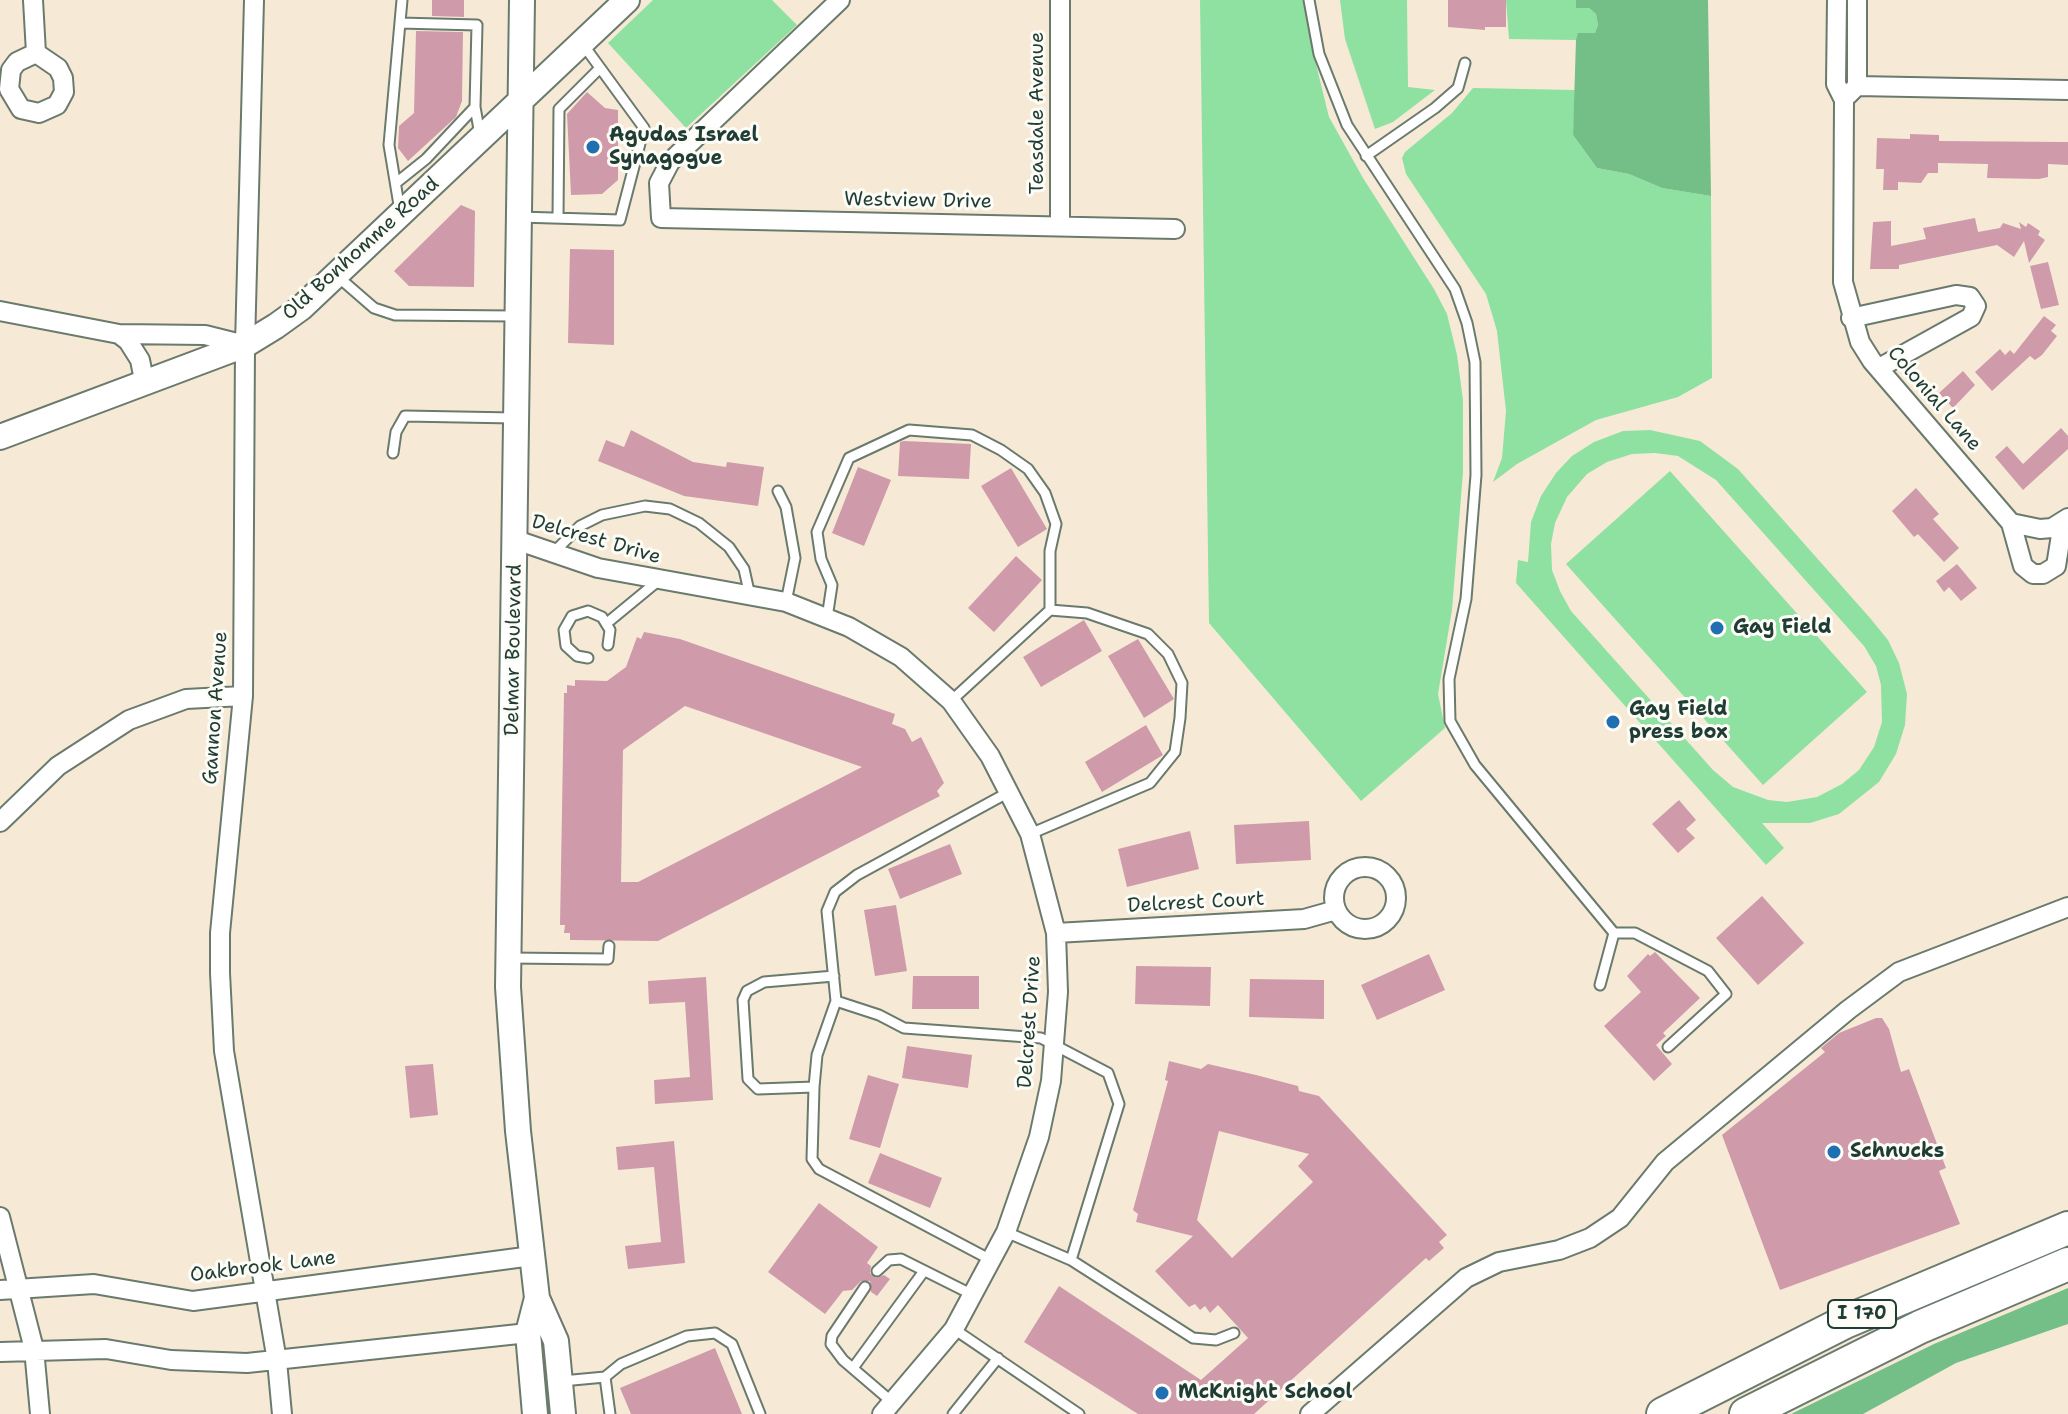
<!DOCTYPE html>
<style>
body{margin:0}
canvas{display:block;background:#f6ead6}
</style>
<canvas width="2068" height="1414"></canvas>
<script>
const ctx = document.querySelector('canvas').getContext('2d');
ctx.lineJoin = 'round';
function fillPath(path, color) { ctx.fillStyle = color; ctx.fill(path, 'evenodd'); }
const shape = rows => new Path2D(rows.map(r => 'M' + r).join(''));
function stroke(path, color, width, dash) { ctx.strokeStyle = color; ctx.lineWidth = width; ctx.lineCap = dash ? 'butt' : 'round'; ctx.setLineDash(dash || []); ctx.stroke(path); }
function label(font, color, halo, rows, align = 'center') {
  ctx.font = font + ' "Shantell Sans",sans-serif'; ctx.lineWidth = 6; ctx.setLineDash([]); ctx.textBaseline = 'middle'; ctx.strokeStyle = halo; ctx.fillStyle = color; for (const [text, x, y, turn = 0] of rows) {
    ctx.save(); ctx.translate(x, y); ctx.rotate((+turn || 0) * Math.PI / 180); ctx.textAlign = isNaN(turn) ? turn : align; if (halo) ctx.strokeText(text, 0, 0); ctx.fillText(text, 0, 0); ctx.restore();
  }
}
fillPath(shape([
 [653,0,772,0,797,25,686,128,608,43],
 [1200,0,1306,0,1311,44,1329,117,1363,178,1434,289,1447,314,1457,355,1463,400,1463,472,1452,610,1438,694,1445,728,1361,801,1209,623],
 [1340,0,1407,0,1408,87,1435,90,1393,122,1375,129,1345,39],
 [1506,0,1576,0,1576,8,1589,8,1596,14,1598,25,1595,33,1576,40,1509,39],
 [1473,88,1575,90,1573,135,1597,168,1629,174,1662,188,1711,196,1712,378,1678,397,1596,420,1517,464,1493,482,1502,458,1506,411,1497,331,1486,294,1406,174,1402,158,1405,152,1452,113],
 [1650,430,1700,441,1738,469,1870,618,1888,640,1899,663,1907,694,1905,725,1896,754,1879,782,1839,814,1810,823,1762,823,1784,848,1766,865,1516,583,1518,560,1528,562,1531,522,1541,496,1556,473,1572,456,1594,442,1623,431],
 [1655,453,1678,456,1716,480,1864,646,1876,666,1881,685,1882,722,1874,747,1859,770,1842,784,1817,797,1787,802,1768,800,1733,787,1713,770,1571,611,1560,591,1552,570,1551,544,1555,523,1567,497,1587,474,1607,462,1632,454],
 [1670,471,1867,692,1763,785,1566,564]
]), '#8fe1a1');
fillPath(shape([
 [1576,0,1708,0,1711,196,1662,188,1629,174,1597,168,1573,135,1576,40,1578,33,1595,33,1598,25,1596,14,1589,8,1576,8],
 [2068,1288,2068,1324,1956,1363,1863,1414,1791,1414,1934,1344]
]), '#73bf87');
fillPath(shape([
 [432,0,464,0,464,17,432,16],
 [1448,0,1506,0,1506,27,1485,27,1485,30,1448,27],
 [416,31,463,32,462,101,456,117,408,161,398,148,399,126,414,113],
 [587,92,605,108,618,110,618,180,602,194,571,195,567,114],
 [1910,134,1939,135,1939,141,2068,142,2068,165,2048,164,2048,177,2039,179,1987,178,1988,164,1938,163,1938,173,1928,173,1921,183,1898,182,1898,190,1883,190,1884,169,1876,169,1877,138,1910,139],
 [461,205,475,211,474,287,409,286,394,271],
 [1975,218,1978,232,2000,228,2003,223,2021,229,2019,222,2026,227,2028,223,2040,231,2038,235,2045,240,2029,263,2024,241,2014,257,1997,245,1899,265,1899,269,1870,269,1873,222,1891,221,1891,246,1926,239,1923,228],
 [570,249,614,250,614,345,568,343],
 [2048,262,2059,305,2041,309,2030,266],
 [2044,316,2056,325,2051,331,2057,336,2042,355,2035,360,2030,356,1992,391,1975,372,2000,349,2005,355,2010,350,2014,354],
 [1963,371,1975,385,1953,408,1939,393],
 [2061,428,2068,436,2068,449,2023,490,1995,457,2007,446,2023,464],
 [631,430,693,462,726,467,727,462,764,467,758,506,684,496,598,461,606,440,624,447],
 [904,441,971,444,969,479,898,476,900,442],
 [858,467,891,480,864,546,832,533],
 [1011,468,1047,529,1018,547,981,486],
 [1916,488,1939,514,1933,519,1959,548,1944,562,1918,534,1914,537,1892,511],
 [1016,556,1042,580,994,632,968,608],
 [1957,564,1977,588,1961,601,1949,587,1944,592,1936,581],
 [1084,620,1102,651,1041,687,1023,657],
 [644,632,680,639,895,714,892,724,905,729,912,742,921,737,944,783,937,791,940,796,658,941,570,940,570,933,564,933,565,925,560,925,564,693,567,693,567,685,575,686,575,680,607,681,626,667,637,637,641,639],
 [685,706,862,767,638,882,621,882,623,750],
 [1138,639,1174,699,1144,718,1108,656],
 [1146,725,1163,755,1102,792,1085,762],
 [1679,800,1696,820,1686,829,1695,838,1678,853,1652,824],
 [1309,821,1311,860,1236,864,1234,825],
 [1190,831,1199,869,1127,887,1118,849],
 [950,844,962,874,900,899,888,869],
 [1762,896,1804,943,1758,985,1716,938],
 [896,905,907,971,875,976,864,910],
 [1655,952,1700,998,1663,1033,1666,1036,1656,1045,1672,1064,1654,1081,1604,1026,1641,992,1627,976,1648,954,1650,956],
 [1429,954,1445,990,1377,1020,1361,985],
 [1136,966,1211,967,1210,1006,1135,1004],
 [913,976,979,976,979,1009,912,1009],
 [706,977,713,1100,655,1104,654,1080,690,1077,685,1002,649,1004,648,981],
 [1250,979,1324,980,1324,1019,1249,1017],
 [1876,1018,1882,1018,1889,1029,1901,1072,1909,1069,1946,1168,1939,1171,1960,1224,1780,1290,1722,1135,1825,1052,1821,1048,1839,1033],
 [907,1046,972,1055,968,1088,902,1078],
 [1169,1061,1201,1069,1208,1064,1256,1075,1298,1086,1299,1091,1319,1096,1447,1235,1439,1242,1444,1248,1429,1261,1426,1258,1254,1414,1138,1414,1024,1342,1059,1286,1201,1380,1248,1338,1218,1305,1210,1313,1205,1306,1200,1310,1195,1304,1189,1307,1155,1271,1193,1236,1136,1222,1138,1214,1133,1210,1168,1081,1165,1080],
 [1219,1131,1309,1154,1298,1166,1313,1182,1232,1258,1197,1220],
 [433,1064,438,1115,410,1118,405,1066],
 [868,1075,899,1084,880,1148,849,1139],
 [674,1141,685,1263,628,1269,625,1246,661,1242,654,1167,618,1170,616,1147],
 [880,1153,942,1178,930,1208,868,1183],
 [819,1203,878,1247,867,1263,871,1266,870,1273,876,1278,884,1275,890,1279,877,1296,871,1292,870,1281,861,1281,852,1290,843,1291,825,1314,768,1272],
 [715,1348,742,1414,631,1414,620,1388]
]), '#cf9bab');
const lane = shape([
 [1309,0,1319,54,1347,125,1455,289,1467,323,1475,362,1476,475,1466,599,1449,679,1450,721,1475,765,1614,933,1635,933,1685,959,1708,971,1726,994,1668,1047],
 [475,107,480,135],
 [1366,156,1435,108,1458,88,1465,63],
 [396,183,426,159,475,107,477,25,400,23],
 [400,211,389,145,402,0],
 [519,217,620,220,644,128,582,43],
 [558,218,559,109,600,68],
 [336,275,374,308,395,315,515,316],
 [393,453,396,432,405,416,514,418],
 [778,491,786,507,795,558,786,602],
 [553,553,580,526,602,515,645,506,670,509,699,523,729,547,744,569,750,596],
 [827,618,832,585,821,559,817,532,849,458,909,430,972,435,1001,450,1028,469,1045,493,1056,524,1050,551,1050,610,951,701],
 [607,623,658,581],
 [588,658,577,656,566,646,564,630,572,616,588,611,602,617,610,630,608,645],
 [1030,834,1150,783,1175,752,1180,718,1182,683,1168,654,1148,634,1087,613,1050,610],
 [508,958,608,959,609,946],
 [1600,985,1614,933],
 [836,1001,879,1015,904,1028,1041,1038,1108,1073,1119,1104,1071,1260,1006,1232],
 [814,1087,758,1089,748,1079,743,1000,747,991,764,982,834,976],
 [991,1260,819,1169,812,1159,814,1087,817,1055,836,1001,827,911,835,892,857,875,1009,792],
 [1071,1260,1193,1338,1216,1340,1234,1333],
 [877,1271,889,1260,901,1259,973,1295],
 [865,1287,832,1336,831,1344,843,1360,892,1402],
 [954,1329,1079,1414],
 [853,1368,924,1271],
 [605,1377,621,1364,687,1336,715,1333,732,1344,760,1414],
 [562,1381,605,1377,610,1414],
 [953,1414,998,1358]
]);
const street = shape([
 [33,0,36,53],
 [254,0,245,345,243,696,220,933,220,973,224,1051,277,1361,282,1414],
 [840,0,670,162,659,183,661,218,1175,229],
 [1060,0,1060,226],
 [1837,0,1836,84,1844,100,1843,282,1860,342,1872,361,2011,523,2040,529,2052,528,2068,518],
 [36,53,58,68,63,78,64,92,57,105,39,113,21,109,9,89,11,70,17,62,36,53],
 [1857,86,2068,90],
 [1848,95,1857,86,1857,0],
 [0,311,119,334,128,341,140,360,145,385],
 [1851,318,1956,295,1970,297,1976,306,1971,317,1879,368],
 [119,334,205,335,245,345],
 [2011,523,2023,566,2033,574,2043,574,2056,566,2063,523],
 [516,540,598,568,786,602,849,627,901,657,951,701,990,756,1030,834,1056,933,1058,992,1051,1081,1039,1137,1006,1232,954,1329,882,1414],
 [0,822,58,766,129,720,186,699,243,696],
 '1334 898a31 31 0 1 1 62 0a31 31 0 1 1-62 0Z',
 [1056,933,1304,919,1336,910],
 [0,1217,34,1349,40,1414],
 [0,1290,94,1284,193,1301,532,1256],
 [0,1352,106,1349,171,1360,247,1363,528,1333],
 [1310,1414,1466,1278,1499,1262,1559,1250,1590,1238,1620,1218,1665,1162,1848,1010,1899,972,2068,907]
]);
const secondary = shape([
 [522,0,508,987,518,1131,537,1298,528,1333,535,1414],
 [0,437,245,345,276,326,301,308,627,0],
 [537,1298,556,1341,563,1414]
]);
const highway = shape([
 [1663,1414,1845,1322,2068,1228],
 [1746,1414,1920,1327,2068,1264]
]);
stroke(lane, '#6a7a6d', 13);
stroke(street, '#6a7a6d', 22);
stroke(secondary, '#6a7a6d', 28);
stroke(highway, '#6a7a6d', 36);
stroke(lane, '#fff', 9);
stroke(street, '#fff', 18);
stroke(secondary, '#fff', 24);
stroke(highway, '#fff', 32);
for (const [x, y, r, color] of [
 [593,147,8,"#1f6fb2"],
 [1717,628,8,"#1f6fb2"],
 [1613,722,8,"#1f6fb2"],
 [1834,1152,8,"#1f6fb2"],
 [1162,1393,8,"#1f6fb2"]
]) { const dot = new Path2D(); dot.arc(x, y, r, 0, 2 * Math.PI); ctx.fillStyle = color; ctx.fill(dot); stroke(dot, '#fdfcf7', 3); }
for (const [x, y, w] of [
 [1862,1314,68]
]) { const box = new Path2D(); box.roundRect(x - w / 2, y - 14, w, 28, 6); ctx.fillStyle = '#fdfcf7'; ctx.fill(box); stroke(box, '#1f3d34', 2); }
label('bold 18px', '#1f3d34', null, [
 ["I 170",1862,1314]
]);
label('20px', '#1f3d34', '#fdfcf7', [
 ["Teasdale Avenue",1038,113,-90],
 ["Westview Drive",918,201,1],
 ["Old Bonhomme Road",361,249,-42],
 ["Colonial Lane",1934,399,49],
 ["Delcrest Drive",596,540,16],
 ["Delmar Boulevard",514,650,-89],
 ["Gannon Avenue",216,708,-86],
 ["Delcrest Court",1196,903,-3],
 ["Delcrest Drive",1030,1022,-86],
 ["Oakbrook Lane",263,1267,-7]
]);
label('bold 20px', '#1f3d34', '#fdfcf7', [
 ["Agudas Israel",609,136],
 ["Synagogue",609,159],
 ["Gay Field",1733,628],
 ["Gay Field",1629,710],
 ["press box",1629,733],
 ["Schnucks",1850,1152],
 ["McKnight School",1178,1393]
], 'left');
</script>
